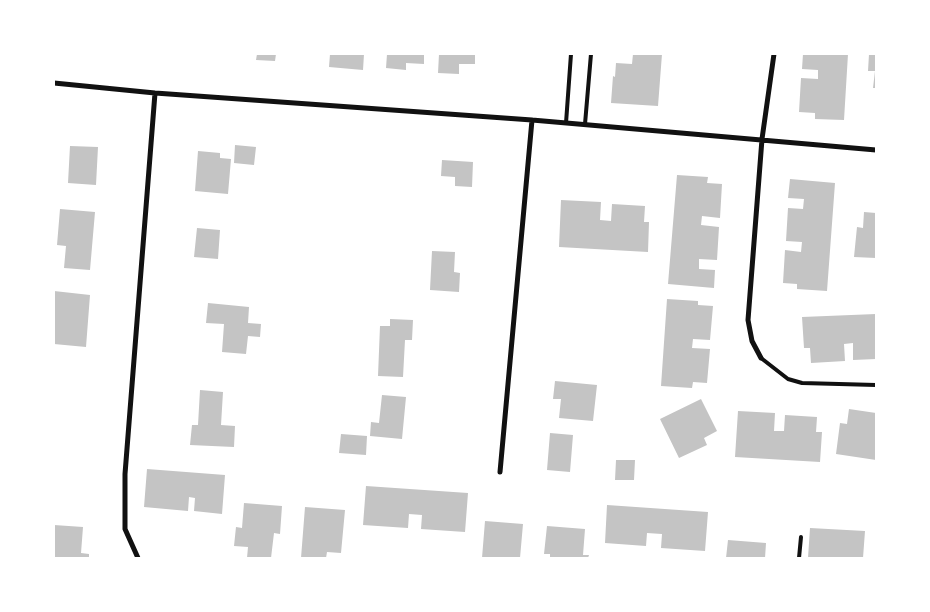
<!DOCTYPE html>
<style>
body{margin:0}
#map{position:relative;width:930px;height:612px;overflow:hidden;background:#fff;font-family:"Fira Sans",sans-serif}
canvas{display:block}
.frame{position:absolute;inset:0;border:55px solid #fff;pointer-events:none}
</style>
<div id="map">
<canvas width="930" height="612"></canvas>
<div class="frame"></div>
</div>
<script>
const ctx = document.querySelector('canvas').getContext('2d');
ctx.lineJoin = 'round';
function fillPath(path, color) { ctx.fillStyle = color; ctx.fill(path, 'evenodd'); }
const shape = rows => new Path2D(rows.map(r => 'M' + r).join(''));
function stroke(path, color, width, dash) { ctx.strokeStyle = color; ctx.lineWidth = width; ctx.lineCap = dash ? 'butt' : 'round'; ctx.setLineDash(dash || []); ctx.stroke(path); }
fillPath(shape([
 [257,54,276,54,275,61,256,60],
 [330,54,364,54,363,70,329,67],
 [387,54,424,54,424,64,406,63,406,70,386,68],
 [439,54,475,54,475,64,459,64,459,74,438,73],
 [633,54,662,54,658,106,611,103,613,76,615,77,616,63,632,64],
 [803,54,848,54,844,120,815,119,815,113,799,112,801,78,818,79,818,70,802,69],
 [869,54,876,54,876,88,873,88,875,71,868,71],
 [235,145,256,147,254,165,234,163],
 [70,146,98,147,96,185,68,183],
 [198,151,220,153,220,158,231,159,228,194,195,191],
 [442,160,473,162,472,187,455,186,455,177,441,176],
 [677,175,708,177,707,183,722,184,720,218,702,216,701,225,719,227,717,260,699,259,699,269,715,270,714,288,668,284],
 [790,179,835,183,827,291,797,289,797,284,783,283,785,250,801,252,802,242,786,241,788,208,803,209,804,199,788,198],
 [561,200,601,202,600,220,611,221,612,204,645,206,644,222,649,222,648,252,559,247],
 [60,209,95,212,90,270,64,268,66,246,57,245],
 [864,212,876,213,876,258,854,257,857,227,863,228],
 [197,228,220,230,218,259,194,257],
 [432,251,455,252,454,272,460,273,459,292,430,290],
 [54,291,90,295,86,347,54,344],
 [667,299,698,301,698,305,713,306,710,340,693,339,692,348,710,349,707,383,693,382,692,388,661,386],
 [208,303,249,307,248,323,261,324,260,337,248,336,246,354,222,352,224,324,206,323],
 [876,314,876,359,853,360,853,343,844,344,845,361,811,363,810,348,804,348,802,317],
 [390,319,413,320,412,340,405,340,403,377,378,376,380,326,390,326],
 [555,381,597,385,593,421,559,418,561,399,553,399],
 [200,390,223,392,221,425,235,426,234,447,190,445,192,425,198,425],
 [382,395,406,397,402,439,370,436,371,422,379,423],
 [701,399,717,431,704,438,707,445,679,458,660,419],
 [849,409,876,413,876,460,836,454,840,423,847,424],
 [738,411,775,413,774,431,784,431,785,415,817,417,816,432,822,432,820,462,735,457],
 [550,433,573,435,570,472,547,470],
 [341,434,367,436,366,455,339,453],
 [616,460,635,460,634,480,615,480],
 [147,469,225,475,222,514,194,511,195,498,189,497,188,511,144,507],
 [366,486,468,493,465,532,421,529,422,515,409,514,408,528,363,525],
 [244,503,282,506,280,534,274,533,271,558,247,558,248,547,234,546,236,527,242,528],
 [607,505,708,512,705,551,661,548,662,534,647,533,646,546,605,543],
 [305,507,345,510,341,553,327,552,326,558,301,558],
 [485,521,523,524,520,558,482,558],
 [54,525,83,527,81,553,89,554,89,558,54,558],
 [547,526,585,529,583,555,589,555,588,558,550,558,550,554,544,554],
 [810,528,865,531,863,558,808,558],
 [728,540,766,543,765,558,726,558]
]), '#c4c4c4');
stroke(shape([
 [566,123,571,54],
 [585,124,591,54],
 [761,358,788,379,802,383,876,385],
 [799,558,801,537]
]), '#111', 4);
stroke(shape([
 [54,83,155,93,532,120,876,150],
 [761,358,752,341,748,320,762,139,774,54],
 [500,472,532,120],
 [138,558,125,529,125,474,155,93]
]), '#111', 5);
</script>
